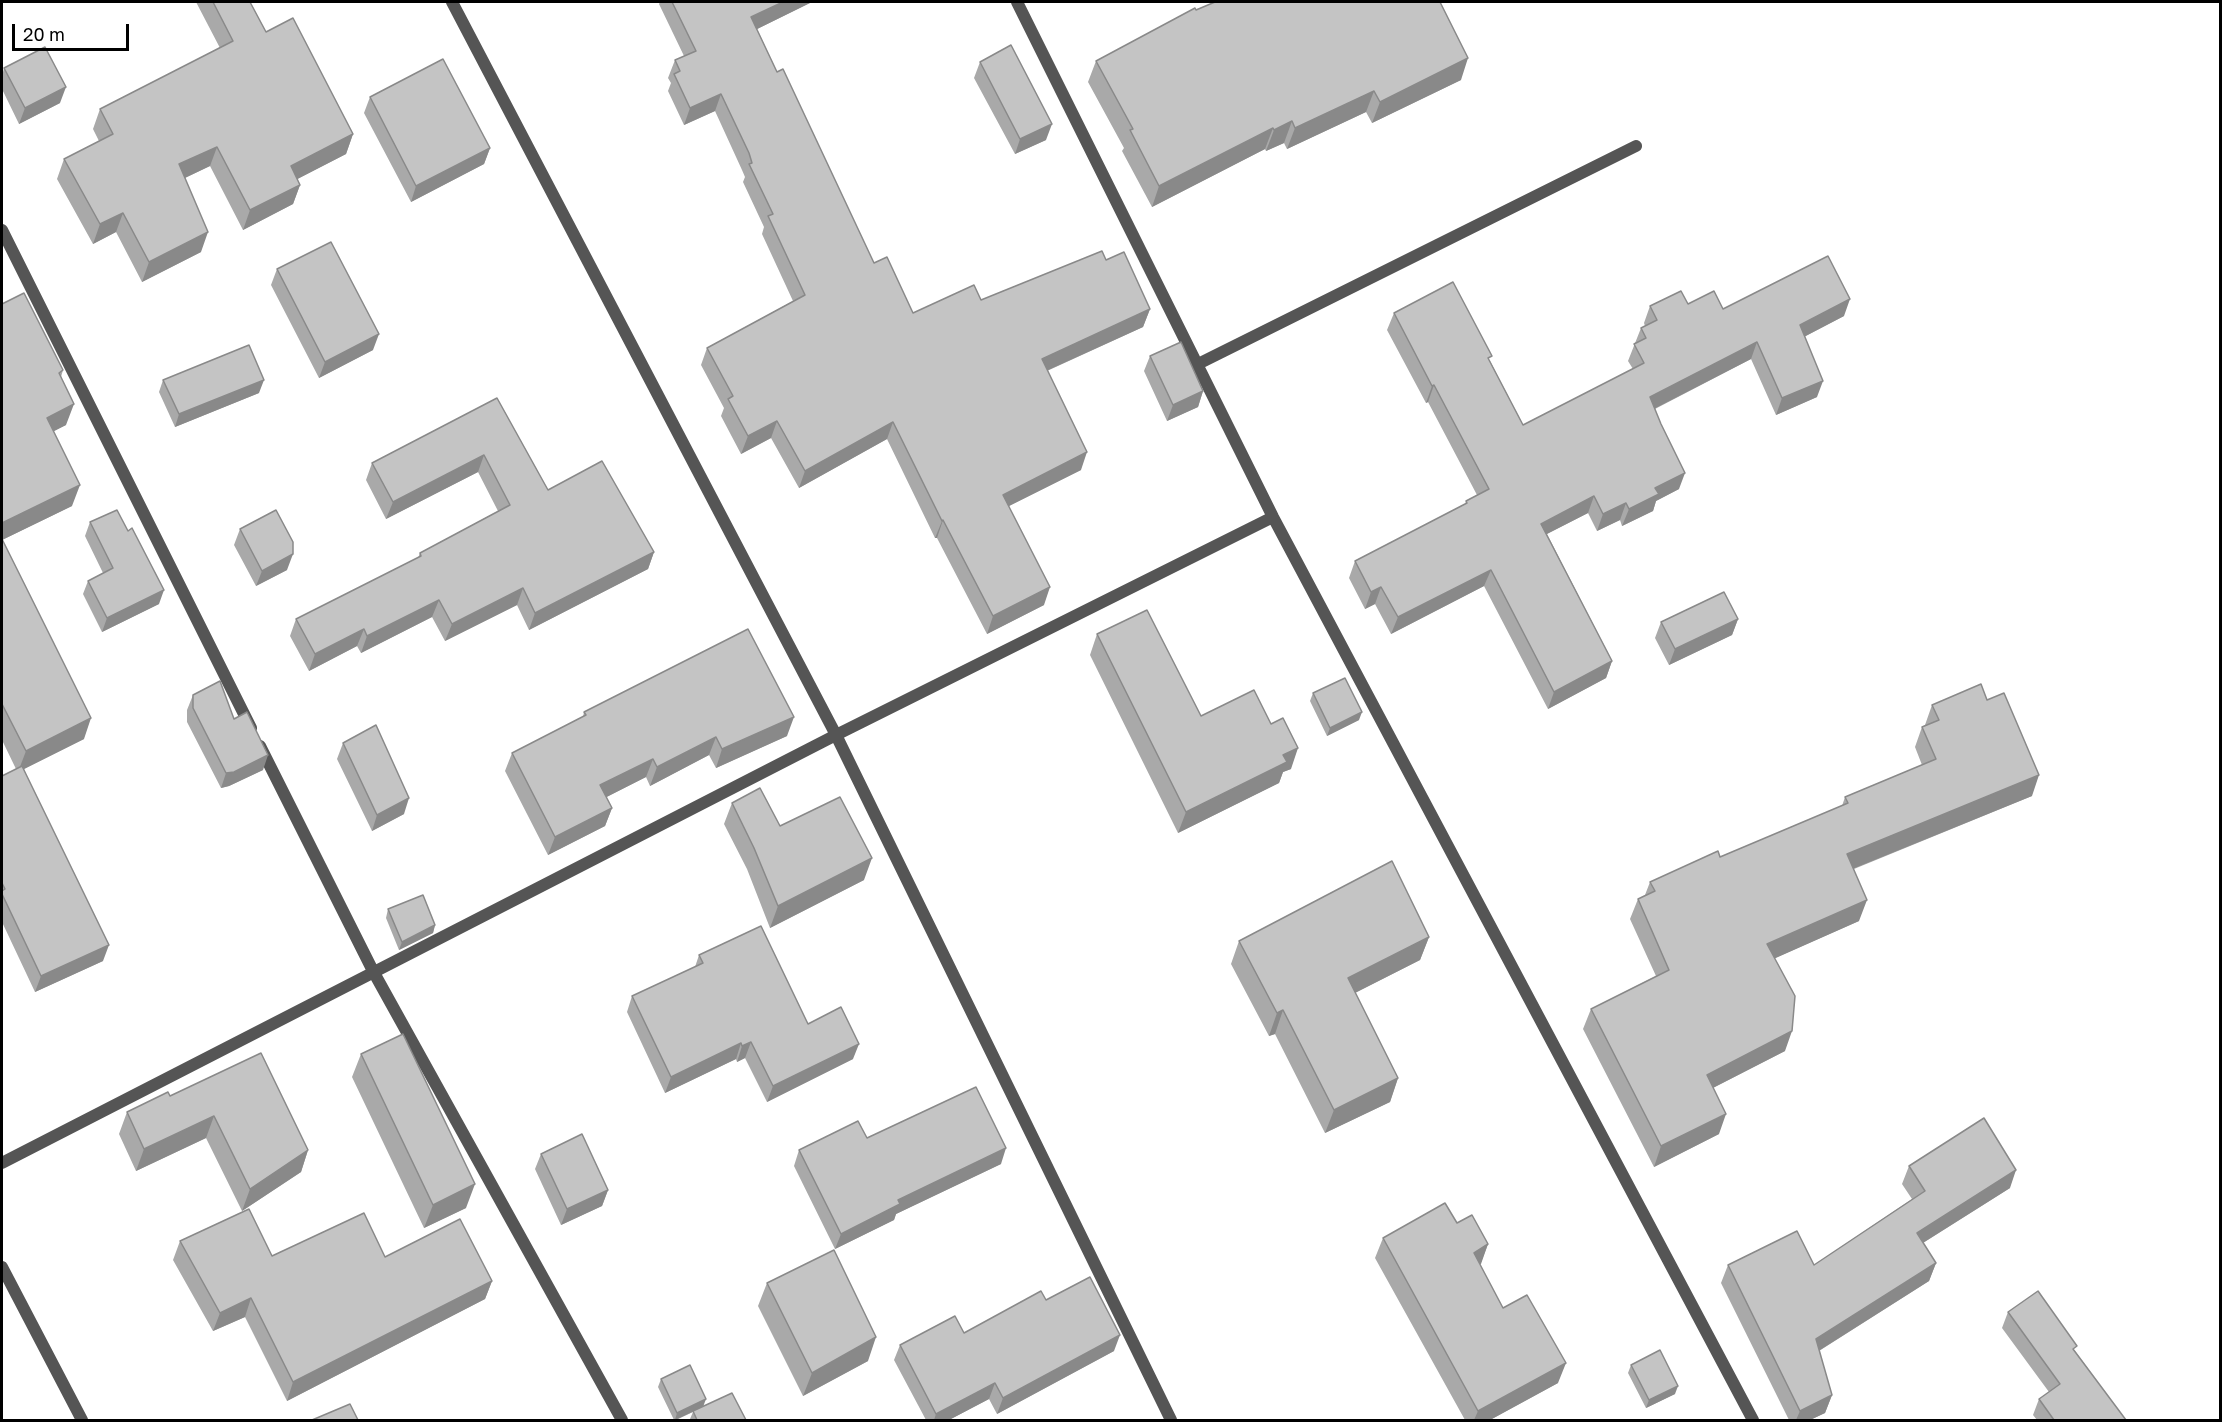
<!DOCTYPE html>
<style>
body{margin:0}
#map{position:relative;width:2222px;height:1422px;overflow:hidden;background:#fff;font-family:"Golos Text",sans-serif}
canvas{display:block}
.frame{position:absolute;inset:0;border:3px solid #000;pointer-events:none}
.scale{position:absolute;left:12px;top:24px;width:117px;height:27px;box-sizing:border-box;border:3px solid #000;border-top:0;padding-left:8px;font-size:18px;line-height:21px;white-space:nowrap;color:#000;-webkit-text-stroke:4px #fff;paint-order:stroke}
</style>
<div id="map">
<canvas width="2222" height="1422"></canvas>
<div class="frame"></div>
<div class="scale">20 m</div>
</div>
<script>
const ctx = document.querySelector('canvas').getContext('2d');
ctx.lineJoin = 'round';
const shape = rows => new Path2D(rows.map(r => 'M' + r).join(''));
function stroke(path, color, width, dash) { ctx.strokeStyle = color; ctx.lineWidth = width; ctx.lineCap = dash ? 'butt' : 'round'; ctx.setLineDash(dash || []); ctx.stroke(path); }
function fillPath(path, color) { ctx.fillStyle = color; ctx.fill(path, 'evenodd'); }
stroke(shape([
 [452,2,836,735,1171,1420],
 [1017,2,1273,517,1753,1420],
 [2,230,251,728],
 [1198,364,1636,146],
 [260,746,373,971,622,1420],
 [2,1163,836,735,1273,517],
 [2,1267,82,1420]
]), '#555', 12);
fillPath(shape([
 [196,2,250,2,266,32,353,134,346,154,297,179,300,185,293,204,243,230,210,166,185,178,201,252,142,282,116,232,93,244,57,179,64,159,99,141,93,129,100,109,220,48],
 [660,2,812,2,757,29,777,72,874,263,913,313,981,300,1106,260,1150,309,1143,327,1047,371,1081,470,1009,506,1044,605,987,634,937,538,935,538,887,439,799,488,771,438,741,454,721,416,724,408,701,365,707,348,793,301,762,234,764,227,743,182,745,177,742,170,715,111,684,125,668,91,671,83,668,78,675,60,684,56,659,4],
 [1196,10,1461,80,1372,123,1366,112,1287,149,1284,143,1266,151,1265,149,1152,207,1122,151,1124,148,1088,82,1096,61],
 [980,62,1046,140,1015,154,974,78],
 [4,68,60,103,19,124,2,89,2,76],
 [370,97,490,148,484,164,411,202,364,113],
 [277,269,373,350,319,378,271,285],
 [2,304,63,370,61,377,66,425,53,431,72,506,2,540,84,739,24,769,103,961,35,992,2,922,2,776,16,769,2,740],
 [1688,304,1723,309,1844,316,1804,337,1817,397,1776,415,1751,359,1655,409,1679,489,1656,501,1653,511,1622,526,1620,520,1597,531,1588,513,1547,534,1612,661,1606,678,1548,709,1484,586,1391,634,1375,604,1365,609,1349,578,1355,561,1465,505,1466,501,1477,495,1428,402,1426,403,1387,330,1394,313,1490,361,1523,425,1633,369,1628,361,1641,328,1645,326,1644,323,1650,306],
 [1150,356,1203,391,1198,407,1167,421,1144,371],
 [163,380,259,393,175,427,159,392],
 [497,398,548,490,654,552,648,569,529,630,517,605,445,641,432,617,361,653,357,646,309,671,290,636,296,619,418,558,420,553,498,511,478,472,386,519,366,480,372,463],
 [90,522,128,531,159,604,102,632,83,594,88,581,103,573,85,536],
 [240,529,287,570,256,586,234,545],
 [1738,619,1732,635,1669,665,1655,638,1661,622],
 [1097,634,1201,716,1271,724,1291,769,1283,772,1279,783,1178,833,1090,655],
 [1313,693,1359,720,1327,736,1310,701],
 [193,695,234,719,263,770,229,786,221,788,187,722,187,710],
 [1932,705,2032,796,1854,869,1859,921,1775,958,1785,1051,1713,1088,1719,1134,1654,1167,1583,1029,1591,1009,1656,976,1630,919,1638,899,1645,895,1650,882,1720,857,1842,806,1845,797,1922,765,1915,747,1922,727,1925,725],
 [584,712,787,736,716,768,709,755,650,786,646,777,606,797,612,808,605,826,548,855,505,771,512,753,583,717],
 [343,743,404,814,372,831,337,759],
 [732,803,780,826,864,880,770,928,747,869,724,824],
 [388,909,435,925,433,933,399,950,386,918],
 [1429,937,1420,960,1355,993,1398,1078,1390,1102,1325,1133,1275,1034,1269,1036,1231,964,1239,941],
 [699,955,808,1024,853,1059,767,1102,745,1058,737,1062,736,1059,665,1093,627,1012,632,996,695,967],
 [361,1054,466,1208,424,1228,352,1077],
 [170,1096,308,1150,301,1172,242,1211,206,1138,136,1171,119,1134,127,1112],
 [867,1138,1001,1164,896,1214,894,1220,835,1249,794,1166,799,1150],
 [541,1154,608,1190,602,1206,561,1225,535,1169],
 [1909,1166,2010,1188,1923,1243,1936,1263,1929,1281,1819,1351,1832,1395,1825,1413,1810,1420,1789,1420,1721,1283,1728,1265,1814,1265,1912,1199,1902,1184],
 [1457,1223,1488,1244,1480,1265,1503,1308,1558,1383,1490,1420,1465,1420,1375,1258,1383,1238],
 [180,1241,272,1256,385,1257,492,1281,485,1299,287,1401,245,1317,213,1331,173,1260],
 [767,1283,868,1361,803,1396,758,1306],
 [1046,1300,1114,1351,997,1414,989,1399,949,1420,926,1420,894,1360,900,1345,964,1333],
 [2008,1312,2075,1351,2126,1420,2037,1420,2033,1415,2039,1399,2049,1392,2002,1328],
 [1631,1365,1675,1394,1646,1408,1628,1373],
 [661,1379,704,1406,746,1420,691,1420,690,1419,693,1412,676,1420,674,1420,658,1387]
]), '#a9a9a9');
fillPath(shape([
 [783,2,812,2,745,35,751,17],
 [1468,58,1461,80,1372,123,1380,102],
 [66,87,60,103,19,124,25,108],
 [1374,91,1366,112,1287,149,1295,128],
 [721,94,715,111,684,125,690,108],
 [1292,121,1284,143,1266,151,1274,130],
 [1052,124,1046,140,1015,154,1020,139],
 [1273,128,1265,149,1152,207,1159,186],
 [353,134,346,154,284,186,291,166],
 [217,147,210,166,172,184,179,164],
 [490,148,484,164,411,202,416,186],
 [300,185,293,204,243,230,250,210],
 [123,213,116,232,93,244,100,224],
 [208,232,201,252,142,282,149,262],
 [1850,299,1844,316,1794,342,1800,325],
 [1150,309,1143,327,1035,376,1042,359],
 [379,334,373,350,319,378,325,362],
 [1757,342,1751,359,1644,414,1650,397],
 [264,380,259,393,175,427,179,414],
 [1823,381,1817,397,1776,415,1782,398],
 [1434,385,1428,402,1426,403,1432,386],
 [1203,391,1198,407,1167,421,1173,405],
 [74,404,66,425,39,439,47,418],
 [777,421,771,438,741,454,748,436],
 [893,422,887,439,799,488,805,471],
 [1087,452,1081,470,997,512,1003,495],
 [484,455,478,472,386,519,393,502],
 [1685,473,1679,489,1656,501,1653,511,1622,526,1629,509,1655,488],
 [80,485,72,506,2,540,2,523],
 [1594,496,1588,513,1535,540,1541,524],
 [1626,503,1620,520,1597,531,1603,514],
 [943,520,937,538,935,538,942,521],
 [654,552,648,569,529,630,535,613],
 [293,554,287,570,256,586,262,571],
 [1491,570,1484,586,1391,634,1398,617],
 [1050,587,1044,605,987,634,993,616],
 [1381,587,1375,604,1365,609,1371,592],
 [523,588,517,605,445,641,452,624],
 [164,590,159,604,102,632,107,618],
 [439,600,432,617,361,653,367,636],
 [1738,619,1732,635,1669,665,1675,649],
 [364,629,357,646,309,671,315,654],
 [1612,661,1606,678,1548,709,1554,692],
 [1362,712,1359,720,1327,736,1330,728],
 [794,717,787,736,716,768,722,749],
 [91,718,84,739,18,772,26,751],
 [716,737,709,755,650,786,657,767],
 [1298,748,1291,769,1283,772,1279,783,1178,833,1186,812,1283,755],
 [268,755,263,770,229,786,221,788,226,773],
 [653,759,646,777,593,804,600,785],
 [2039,775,2032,796,1840,874,1847,854],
 [409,798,404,814,372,831,377,815],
 [612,808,605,826,548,855,555,837],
 [872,858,864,880,770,928,778,906],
 [1867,900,1859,921,1760,965,1767,944],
 [435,925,433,933,399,950,402,942],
 [1429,937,1420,960,1339,1001,1348,978],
 [109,945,103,961,35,992,41,976],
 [1283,1010,1275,1034,1269,1036,1277,1013],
 [1792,1031,1785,1051,1699,1095,1707,1075],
 [751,1042,745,1058,737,1062,742,1046],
 [741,1043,736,1059,665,1093,671,1077],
 [859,1044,853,1059,767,1102,773,1086],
 [1398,1078,1390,1102,1325,1133,1334,1110],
 [1726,1114,1719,1134,1654,1167,1661,1146],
 [214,1116,206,1138,136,1171,144,1149],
 [1006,1148,1001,1164,896,1214,894,1220,835,1249,841,1234,898,1200],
 [308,1150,301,1172,242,1211,250,1189],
 [2016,1170,2010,1188,1910,1251,1917,1233],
 [475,1184,466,1208,424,1228,433,1205],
 [608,1190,602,1206,561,1225,567,1209],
 [1488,1244,1481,1264,1466,1273,1474,1253],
 [1936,1263,1929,1281,1809,1357,1816,1339],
 [492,1281,485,1299,287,1401,293,1382],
 [251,1298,245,1317,213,1331,220,1313],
 [1120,1335,1114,1351,997,1414,1003,1398],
 [876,1337,868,1361,803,1396,812,1373],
 [1566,1363,1558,1383,1490,1420,1474,1420,1478,1411],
 [995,1383,989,1399,949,1420,934,1420,936,1414],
 [1678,1386,1675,1394,1646,1408,1649,1400],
 [1832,1395,1825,1413,1810,1420,1796,1420,1800,1411],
 [706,1399,703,1407,675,1420,677,1413]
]), '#898989');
const building = shape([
 [213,2,250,2,266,32,293,18,353,134,291,166,300,185,250,210,217,147,179,164,208,232,149,262,123,213,100,224,64,159,113,134,100,109,233,41,213,2],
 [672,2,783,2,751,17,777,72,783,69,874,263,887,257,913,313,974,285,981,300,1102,251,1106,260,1124,252,1150,309,1042,359,1087,452,1003,495,1050,587,993,616,943,520,942,521,893,422,805,471,777,421,748,436,728,399,733,396,707,348,805,295,768,216,773,214,749,164,752,163,749,153,721,94,690,108,674,74,680,71,675,60,696,51,672,2],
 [1215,2,1440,2,1468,58,1380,102,1374,91,1295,128,1292,121,1274,130,1273,128,1159,186,1130,130,1133,129,1096,61,1195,8,1196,10,1215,2],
 [1011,45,1052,124,1020,139,980,62,1011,45],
 [45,47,66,87,25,108,4,68,45,47],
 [443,59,490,148,416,186,370,97,443,59],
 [331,242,379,334,325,362,277,269,331,242],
 [1828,256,1850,299,1800,325,1823,381,1782,398,1757,342,1650,397,1661,424,1685,473,1655,488,1659,494,1629,509,1626,503,1603,514,1594,496,1541,524,1612,661,1554,692,1491,570,1398,617,1381,587,1371,592,1355,561,1467,503,1466,501,1489,489,1434,385,1432,386,1394,313,1453,282,1492,356,1488,358,1523,425,1644,363,1634,344,1646,338,1641,328,1657,320,1650,306,1681,291,1688,304,1714,291,1723,309,1828,256],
 [24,293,63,370,59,373,74,404,47,418,80,485,2,523,2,304,24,293],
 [1181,342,1203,391,1173,405,1150,356,1181,342],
 [249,345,264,380,179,414,163,380,249,345],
 [497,398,548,490,602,461,654,552,535,613,523,588,452,624,439,600,367,636,364,629,315,654,296,619,421,556,420,553,510,505,484,455,393,502,372,463,497,398],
 [117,510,128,531,132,528,164,590,107,618,88,581,113,568,90,522,117,510],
 [276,510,293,542,293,554,262,571,240,529,276,510],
 [2,539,91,718,26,751,2,704,2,539],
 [1724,592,1738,619,1675,649,1661,622,1724,592],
 [1147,610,1201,716,1254,690,1271,724,1283,718,1298,748,1283,755,1287,762,1186,812,1097,634,1147,610],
 [748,629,794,717,722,749,716,737,657,767,653,759,600,785,612,808,555,837,512,753,586,715,584,712,748,629],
 [1345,678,1362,712,1330,728,1313,693,1345,678],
 [220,681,234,719,247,712,268,755,234,772,226,773,193,708,193,695,220,681],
 [1981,684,1987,700,2004,693,2039,775,1847,854,1867,900,1767,944,1795,996,1792,1031,1707,1075,1726,1114,1661,1146,1591,1009,1669,970,1638,899,1655,891,1650,882,1718,851,1720,857,1848,803,1845,797,1936,759,1922,727,1939,720,1932,705,1981,684],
 [376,725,409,798,377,815,343,743,376,725],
 [22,766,109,945,41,976,2,894,2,891,5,889,2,883,2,776,22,766],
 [760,788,780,826,840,797,872,858,778,906,754,848,732,803,760,788],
 [1392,861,1429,937,1348,978,1398,1078,1334,1110,1283,1010,1277,1013,1239,941,1392,861],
 [423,895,435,925,402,942,388,909,423,895],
 [761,926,808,1024,841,1007,859,1044,773,1086,751,1042,742,1046,741,1043,671,1077,632,996,703,963,699,955,761,926],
 [403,1034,475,1184,433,1205,361,1054,403,1034],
 [261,1053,308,1150,250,1189,214,1116,144,1149,127,1112,168,1092,170,1096,261,1053],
 [976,1087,1006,1148,898,1200,900,1204,841,1234,799,1150,858,1121,867,1138,976,1087],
 [1984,1118,2016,1170,1917,1233,1936,1263,1816,1339,1832,1395,1800,1411,1728,1265,1797,1231,1814,1265,1925,1191,1909,1166,1984,1118],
 [582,1134,608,1190,567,1209,541,1154,582,1134],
 [1445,1203,1457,1223,1472,1215,1488,1244,1474,1253,1503,1308,1527,1295,1566,1363,1478,1411,1383,1238,1445,1203],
 [249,1209,272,1256,364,1213,385,1257,460,1219,492,1281,293,1382,251,1298,220,1313,180,1241,249,1209],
 [834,1250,876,1337,812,1373,767,1283,834,1250],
 [1090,1277,1120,1335,1003,1398,995,1383,936,1414,900,1345,955,1316,964,1333,1041,1291,1046,1300,1090,1277],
 [2038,1291,2077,1346,2073,1349,2126,1420,2054,1420,2039,1399,2060,1384,2008,1312,2038,1291],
 [1660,1350,1678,1386,1649,1400,1631,1365,1660,1350],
 [690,1365,706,1399,677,1413,661,1379,690,1365],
 [732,1393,746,1420,697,1420,693,1411,732,1393],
 [350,1404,358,1420,312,1420,350,1404]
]);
fillPath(building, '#c4c4c4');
stroke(building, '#898989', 1.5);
</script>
